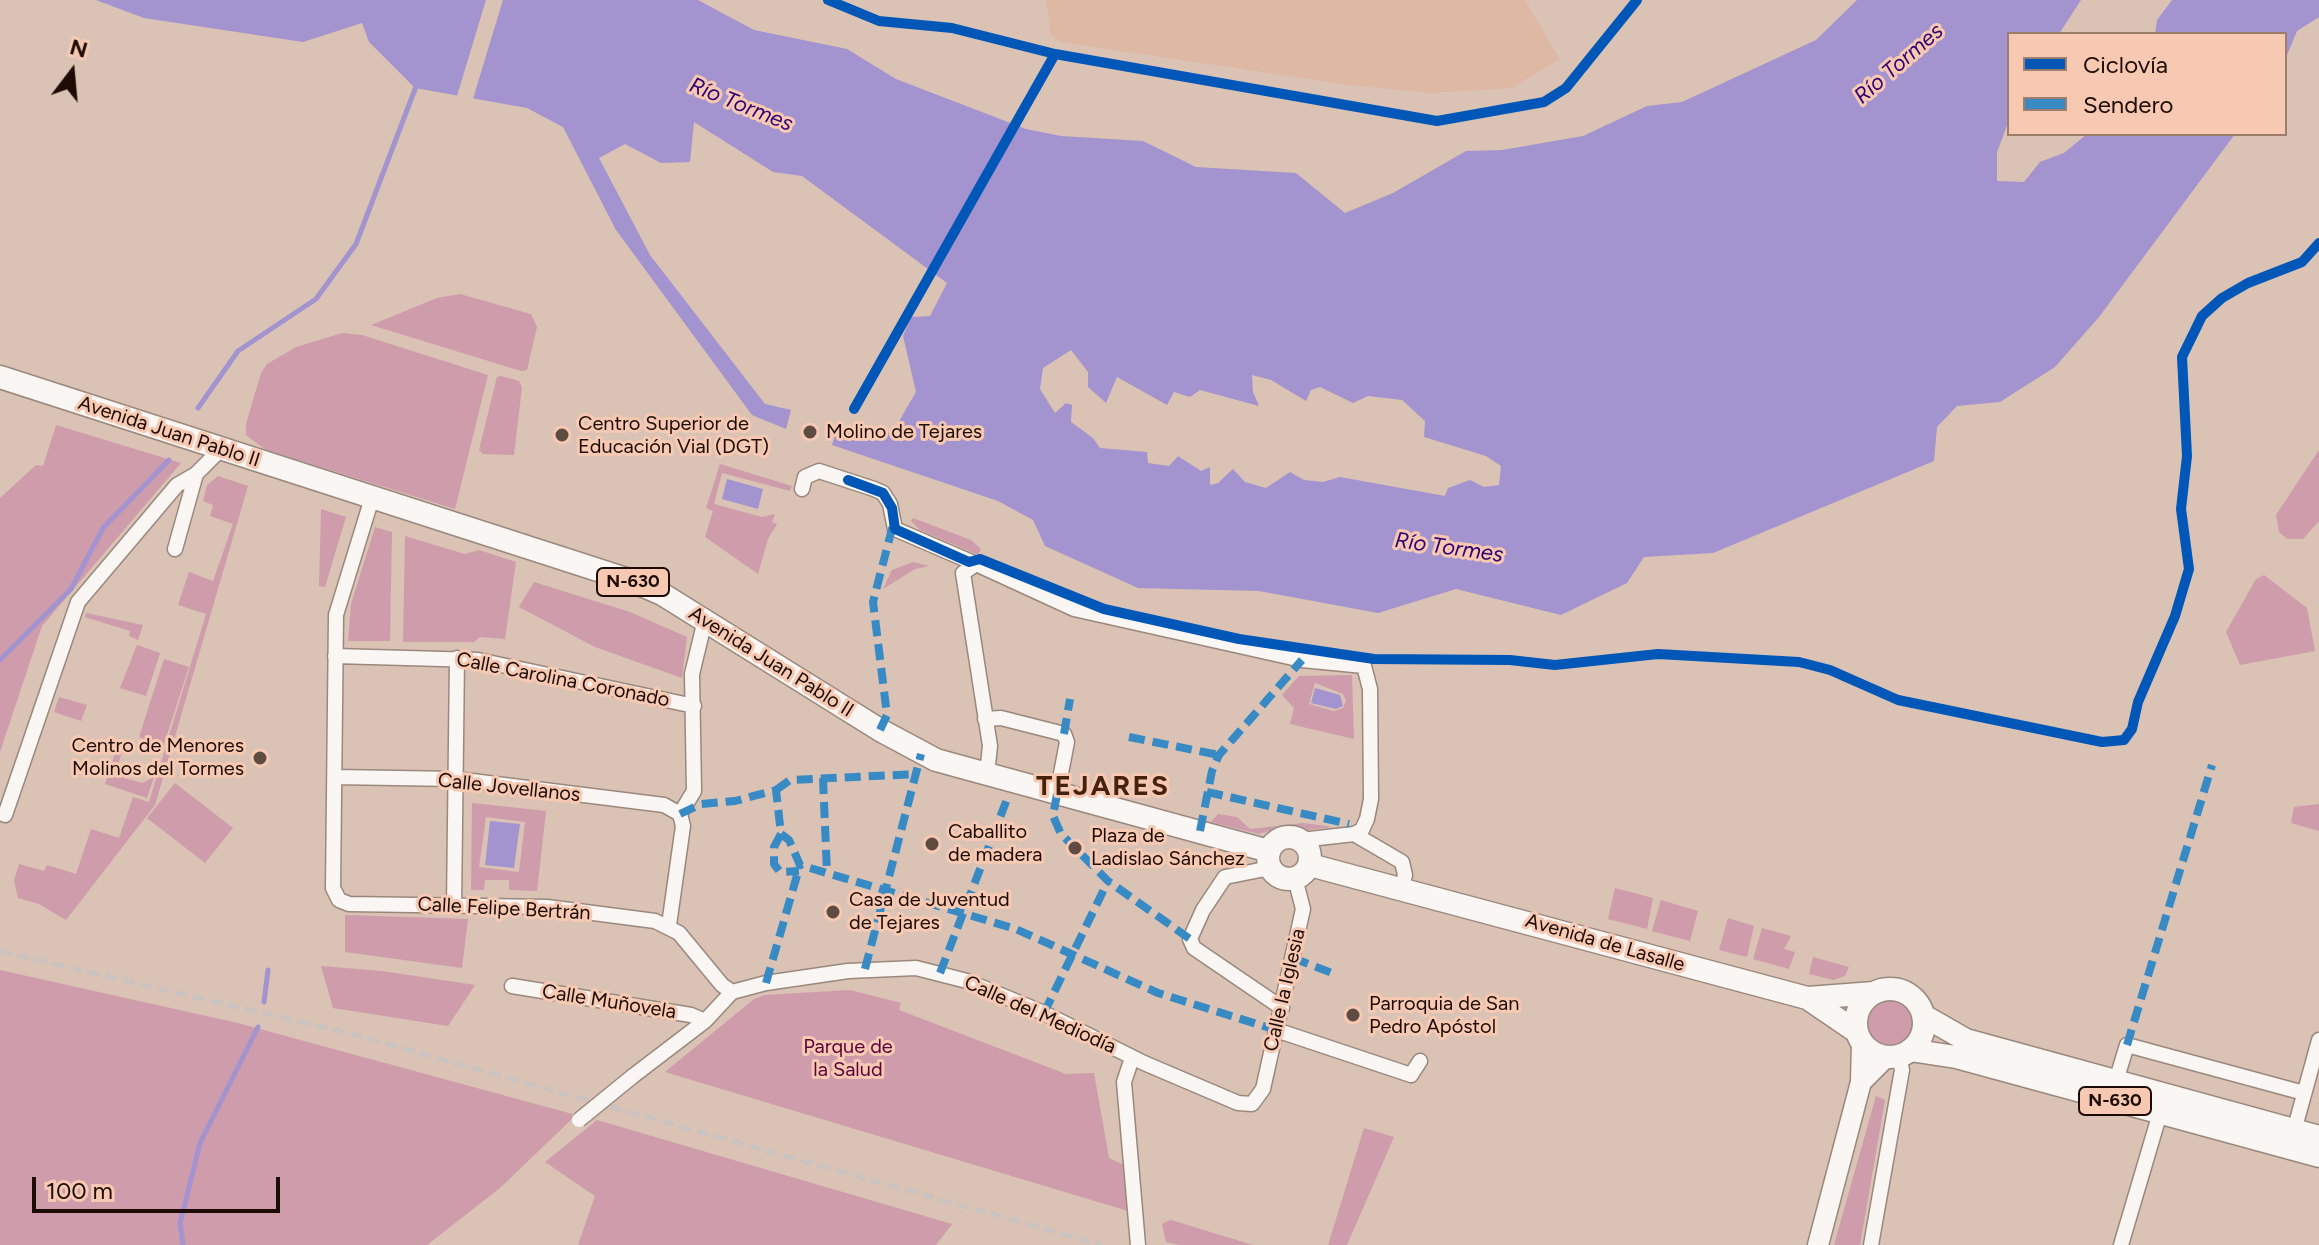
<!DOCTYPE html>
<meta charset="utf-8">
<style>
body{margin:0}
#map{position:relative;width:2319px;height:1245px;overflow:hidden;background:#dac2b4;font-family:Figtree,sans-serif}
canvas{display:block}
.legend{position:absolute;left:2007px;top:32px;width:280px;height:104px;box-sizing:border-box;background:#f7c9b2;border:2px solid #9f7d6d;margin:0;padding:10px 14px;list-style:none;font-size:24px;color:#1c0c05}
.legend li{display:flex;align-items:center;gap:16px;height:40px}
.legend b{width:40px;border:2px solid #9f7d6d}
.north{position:absolute;left:32px;top:32px;width:80px;height:80px;-webkit-text-stroke:6px #f7c9b2;paint-order:stroke;rotate:16deg;font-size:22px;font-weight:700;line-height:32px;text-align:center;color:#1c0c05}
.north::after{content:'';display:block;margin:auto;width:28px;height:36px;background:#1c0c05;clip-path:polygon(50% 0,100% 100%,50% 72%,0 100%)}
.scale{position:absolute;left:32px;top:1177px;width:248px;height:36px;box-sizing:border-box;border:4px solid #1c0c05;border-top:0;padding-left:10px;font-size:24px;line-height:28px;white-space:nowrap;color:#1c0c05;-webkit-text-stroke:6px #f7c9b2;paint-order:stroke}
</style>
<div id="map">
<canvas width="2319" height="1245"></canvas>
<ul class="legend">
<li><b style="height:10px;background:#0057b8"></b>Ciclovía</li>
<li><b style="height:10px;background:#388ac5"></b>Sendero</li>
</ul>
<div class="north">N</div>
<div class="scale">100 m</div>
</div>
<script>
const ctx = document.querySelector('canvas').getContext('2d');
ctx.lineJoin = 'round';
function fillPath(path, color) { ctx.fillStyle = color; ctx.fill(path, 'evenodd'); }
const shape = rows => new Path2D(rows.map(r => 'M' + r).join(''));
function stroke(path, color, width, dash) { ctx.strokeStyle = color; ctx.lineWidth = width; ctx.lineCap = dash ? 'butt' : 'round'; ctx.setLineDash(dash || []); ctx.stroke(path); }
function label(font, color, halo, rows, align = 'center') {
  ctx.font = font + ' Figtree,sans-serif'; ctx.lineWidth = 6; ctx.setLineDash([]); ctx.textBaseline = 'middle'; ctx.strokeStyle = halo; ctx.fillStyle = color; for (const [text, x, y, turn = 0] of rows) {
    ctx.save(); ctx.translate(x, y); ctx.rotate((+turn || 0) * Math.PI / 180); ctx.textAlign = isNaN(turn) ? turn : align; if (halo) ctx.strokeText(text, 0, 0); ctx.fillText(text, 0, 0); ctx.restore();
  }
}
fillPath(shape([
 [1046,0,1525,0,1559,59,1512,88,1430,93,1349,85,1061,42,1051,36]
]), '#deb8a2');
fillPath(shape([
 [460,294,531,314,537,327,527,370,521,371,371,325,437,298],
 [342,333,362,335,488,375,455,509,266,450,246,435,246,424,261,373,267,364,296,347],
 [501,376,519,381,522,387,514,455,483,454,479,450,497,377],
 [56,425,181,463,42,626,0,752,0,498,36,465,43,466],
 [2319,450,2319,521,2303,539,2287,539,2279,532,2276,515],
 [720,464,792,486,790,491,722,473,714,504,762,517,775,514,772,522,777,524,768,539,758,574,705,537,713,511,706,508],
 [218,476,248,486,155,805,66,920,39,904,18,898,14,880,19,864,44,871,47,865,76,874,91,829,119,838,133,797,149,802,206,614,178,605,189,572,213,581,233,524,210,516,213,505,203,501,207,485],
 [321,509,346,517,325,587,319,586],
 [913,518,971,540,981,549,978,555,920,530,911,521],
 [375,527,392,532,390,641,348,641,351,604],
 [405,536,465,554,479,550,516,562,505,639,480,637,474,642,403,642],
 [913,562,929,566,915,569,883,589,892,570],
 [2264,575,2307,608,2315,651,2240,665,2226,632,2256,579],
 [534,582,630,612,687,637,682,678,595,647,519,607],
 [86,613,143,625,138,640,129,636,130,631,85,617],
 [137,645,160,653,146,696,120,688],
 [164,659,189,667,163,747,139,737],
 [1352,675,1354,739,1290,724,1294,708,1282,695,1299,676],
 [1315,683,1343,694,1346,701,1343,708,1334,711,1309,704],
 [59,697,87,705,81,721,54,712],
 [116,750,122,752,118,765,124,778,142,783,154,777,147,798,105,784],
 [175,783,233,828,205,863,147,818],
 [472,803,546,811,537,891,509,890,509,880,485,880,484,890,471,890],
 [486,817,525,822,519,872,479,867],
 [2319,804,2319,831,2291,823,2294,807],
 [1218,814,1237,817,1250,829,1303,823,1333,827,1307,830,1289,825,1259,834,1211,822],
 [1615,888,1653,898,1647,929,1608,919],
 [1661,900,1698,911,1690,941,1652,931],
 [345,915,468,919,462,968,345,952],
 [1728,918,1754,926,1747,957,1719,950],
 [1762,928,1791,936,1784,949,1795,952,1789,969,1753,959],
 [1813,957,1849,967,1845,976,1833,980,1809,974],
 [321,966,382,971,475,985,448,1026,333,1008],
 [0,970,238,1023,576,1115,500,1188,427,1245,0,1245],
 [850,990,901,1003,899,1010,1066,1074,1094,1073,1109,1158,1124,1165,1128,1211,665,1072,754,999,765,995],
 '1868 1023a22 22 0 1 1 44 0a22 22 0 1 1-44 0Z',
 [1876,1096,1885,1100,1860,1245,1834,1245],
 [597,1120,952,1224,936,1245,578,1245,595,1196,545,1162],
 [1364,1128,1394,1137,1347,1245,1328,1245],
 [1170,1220,1171,1220,1253,1245,1180,1245,1166,1242,1162,1224]
]), '#ce9caa');
fillPath(shape([
 [96,0,698,0,754,30,847,49,896,79,1026,129,1061,136,1143,141,1196,167,1296,173,1345,213,1393,193,1466,151,1502,150,1583,136,1647,106,1682,102,1816,40,1857,0,2081,0,2059,34,2009,34,2009,120,1997,152,1997,181,2024,182,2040,162,2064,153,2087,134,2235,134,2099,317,2055,367,2000,402,1957,406,1937,427,1934,461,1713,553,1644,557,1627,583,1561,615,1456,589,1378,613,1259,591,1138,588,1045,546,1033,520,998,501,832,445,837,428,876,436,894,430,916,392,903,336,911,317,930,316,947,283,802,176,773,172,694,122,690,162,661,163,625,144,599,158,650,255,765,404,791,410,786,429,752,415,616,230,563,127,527,108,415,88,369,42,362,23,303,42,144,18],
 [1071,350,1088,372,1088,387,1106,403,1117,377,1167,405,1174,392,1190,397,1200,390,1259,406,1253,392,1252,375,1271,380,1306,401,1311,390,1320,387,1353,403,1368,396,1402,400,1425,421,1424,437,1486,456,1501,466,1499,485,1484,487,1470,480,1448,488,1445,496,1340,477,1323,482,1304,480,1290,472,1266,488,1245,482,1233,469,1218,483,1210,485,1210,467,1201,471,1178,456,1169,466,1148,463,1147,452,1100,448,1093,438,1071,422,1072,405,1066,403,1055,413,1040,389,1043,368],
 [2172,0,2319,0,2319,17,2297,31,2285,60,2285,34,2155,34,2157,20],
 [727,479,763,489,758,509,722,499],
 [1315,688,1340,695,1343,706,1336,709,1311,703],
 [490,821,520,824,514,868,485,865]
]), '#a393cf');
fillPath(shape([
 [486,0,503,0,472,102,456,99]
]), '#dac2b4');
stroke(shape([
 [198,408,238,351,316,299,356,244,417,84],
 [0,660,71,589,103,528,169,460],
 [264,1002,268,970],
 [183,1245,180,1223,200,1143,258,1027]
]), '#a393cf', 5);
const minor = shape([
 [802,489,805,477,819,471,874,489,883,493,890,504,895,529,976,564],
 [372,498,336,615,333,888,339,900,349,904,547,907,655,921,679,933,722,985,732,992],
 [175,549,196,474],
 [335,656,478,660,694,706],
 [985,719,1001,718,1064,734,1067,742,1057,794],
 [987,774,990,746,963,573,976,564,1074,609,1302,660,1364,666,1370,689,1371,799,1367,819,1362,830,1354,834],
 [335,777,456,779,664,805,680,814],
 [5,815,78,602,177,485,196,474,221,449],
 [1301,840,1354,834,1402,862,1405,875,1402,888],
 [1270,868,1225,877,1203,910,1190,939,1194,948,1282,1008],
 [454,906,457,658],
 [669,925,683,826,680,814,694,791,692,674,705,620],
 [512,986,691,1015,705,1021],
 [1276,1030,1411,1075,1420,1061],
 [1132,1058,1124,1082,1138,1245],
 [633,1076,705,1021,732,992,766,983,848,971,916,968,967,981,1044,1013,1144,1063,1238,1103,1252,1104,1263,1089,1303,909,1295,878],
 [2116,1081,2127,1045,2304,1093],
 [2294,1131,2319,1040],
 [1871,1245,1902,1070,1899,1056],
 [2121,1245,2160,1113]
]);
const secondary = shape([
 [1861,1082,1886,1057],
 [1818,1245,1861,1082,1862,1042]
]);
const trunk = shape([
 [0,377,632,581,662,594,880,730,936,760,1269,851],
 '1268 858a21 21 0 1 1 42 0a21 21 0 1 1-42 0Z',
 [1310,865,1807,998,1857,1032],
 '1856 1023a34 34 0 1 1 68 0a34 34 0 1 1-68 0Z',
 [1808,998,1874,993],
 [1924,1016,1966,1040,2319,1137],
 [1910,1050,1956,1057,2319,1156]
]);
stroke(minor, '#9a887d', 17);
stroke(secondary, '#9a887d', 23);
stroke(trunk, '#9a887d', 25);
stroke(minor, '#f9f6f4', 14);
stroke(secondary, '#f9f6f4', 20);
stroke(trunk, '#f9f6f4', 22);
stroke(shape([
 [0,951,352,1034,1102,1245]
]), '#cbc3bf', 5, [12, 6]);
const minorBridge = shape([
 [579,1120,633,1076]
]);
stroke(minorBridge, '#9a887d', 17, []);
stroke(minorBridge, '#f9f6f4', 14);
stroke(shape([
 [880,730,887,715,873,602,894,521],
 [1064,734,1070,699],
 [1129,737,1219,755],
 [823,778,827,873],
 [776,790,790,780,917,774],
 [1207,792,1349,824],
 [1057,794,1053,816,1061,834,1108,881,1190,939],
 [680,814,701,804,735,801,776,790,781,834,789,840,800,865,1016,929,1158,993,1276,1030],
 [1200,831,1212,771,1219,755,1302,660],
 [781,834,774,847,774,864,780,872,799,871],
 [1293,958,1332,973],
 [865,969,921,754],
 [940,973,1009,794],
 [766,983,800,865],
 [1044,1013,1108,881],
 [2127,1045,2212,765]
]), '#388ac5', 8, [16, 8]);
stroke(shape([
 [828,0,879,21,952,28,1055,54,1437,121,1544,102,1566,88,1637,0],
 [854,409,1055,54],
 [848,480,883,493,892,508,895,529,969,562,980,559,1104,609,1239,639,1374,659,1510,660,1555,665,1658,654,1799,662,1830,670,1898,700,2102,742,2124,740,2132,729,2138,702,2175,616,2189,569,2181,509,2187,456,2182,357,2202,316,2222,298,2248,283,2302,262,2319,243]
]), '#0057b8', 10);
for (const [x, y, r, color] of [
 [810,432,8,"#5e4c42"],
 [562,435,8,"#5e4c42"],
 [260,758,8,"#5e4c42"],
 [932,844,8,"#5e4c42"],
 [1075,848,8,"#5e4c42"],
 [833,912,8,"#5e4c42"],
 [1353,1015,8,"#5e4c42"]
]) { const dot = new Path2D(); dot.arc(x, y, r, 0, 2 * Math.PI); ctx.fillStyle = color; ctx.fill(dot); stroke(dot, '#f7c9b2', 3); }
for (const [x, y, w] of [
 [633,582,72],
 [2115,1101,72]
]) { const box = new Path2D(); box.roundRect(x - w / 2, y - 14, w, 28, 6); ctx.fillStyle = '#f7c9b2'; ctx.fill(box); stroke(box, '#1c0c05', 2); }
label('bold 18px', '#1c0c05', null, [
 ["N-630",633,582],
 ["N-630",2115,1101]
]);
label('20px', '#1c0c05', '#f7c9b2', [
 ["Centro Superior de",578,424],
 ["Educación Vial (DGT)",578,447],
 ["Molino de Tejares",826,432],
 ["Centro de Menores",244,746,"right"],
 ["Molinos del Tormes",244,769,"right"],
 ["Caballito",948,832],
 ["de madera",948,855],
 ["Plaza de",1091,836],
 ["Ladislao Sánchez",1091,859],
 ["Casa de Juventud",849,900],
 ["de Tejares",849,923],
 ["Parroquia de San",1369,1004],
 ["Pedro Apóstol",1369,1027]
], 'left');
label('20px', '#1c0c05', '#f7c9b2', [
 ["Avenida Juan Pablo II",169,432,18],
 ["Avenida Juan Pablo II",771,662,32],
 ["Calle Carolina Coronado",563,680,11],
 ["Calle Jovellanos",509,788,6],
 ["Calle Felipe Bertrán",504,909,3],
 ["Avenida de Lasalle",1605,943,16],
 ["Calle la Iglesia",1285,990,-77],
 ["Calle Muñovela",609,1002,9],
 ["Calle del Mediodía",1040,1015,24]
]);
label('20px', '#5c013c', '#f7c9b2', [
 ["Parque de",848,1047],
 ["la Salud",848,1070]
]);
label('italic 22px', '#2f0074', '#f7c9b2', [
 ["Río Tormes",1899,64,-41],
 ["Río Tormes",741,105,22],
 ["Río Tormes",1449,548,8]
]);
ctx.letterSpacing = '2px';
label('bold 28px', '#44220e', '#f7c9b2', [
 ["TEJARES",1103,787]
]);
ctx.letterSpacing = '0px';
</script>
